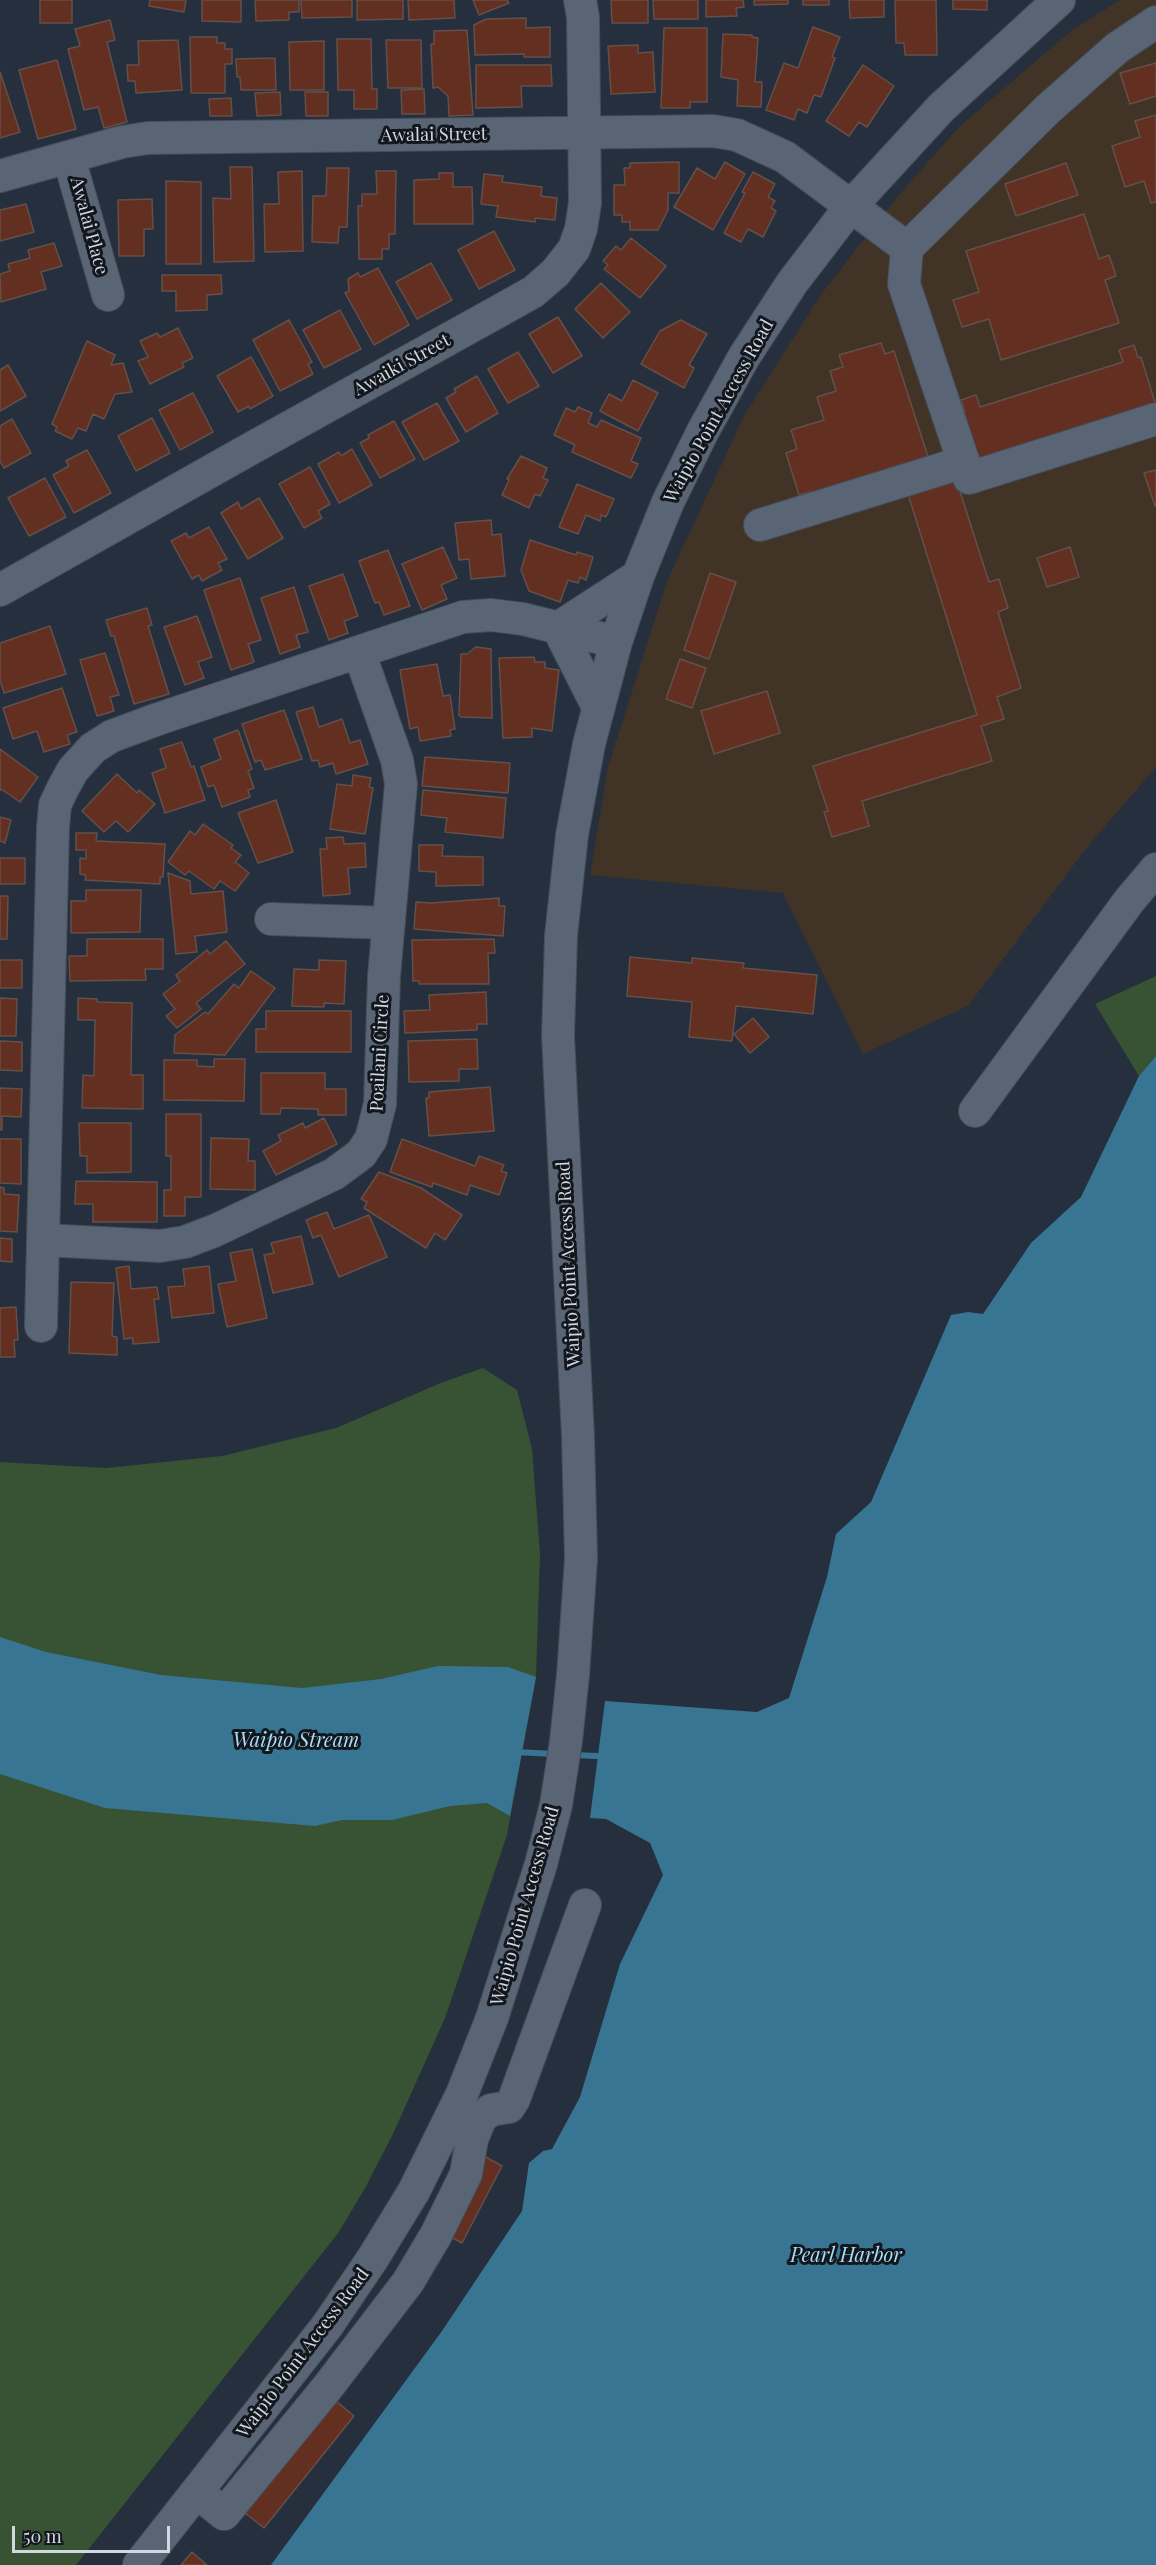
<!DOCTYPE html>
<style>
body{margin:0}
#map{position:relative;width:1156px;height:2565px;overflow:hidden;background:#252f3d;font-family:"Playfair Display",serif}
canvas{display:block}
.scale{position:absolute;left:12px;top:2526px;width:158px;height:27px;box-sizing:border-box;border:3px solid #d2d8e1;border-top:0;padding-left:8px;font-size:18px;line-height:21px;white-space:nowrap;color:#d2d8e1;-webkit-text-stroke:4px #12171d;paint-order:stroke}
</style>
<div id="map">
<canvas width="1156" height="2565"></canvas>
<div class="scale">50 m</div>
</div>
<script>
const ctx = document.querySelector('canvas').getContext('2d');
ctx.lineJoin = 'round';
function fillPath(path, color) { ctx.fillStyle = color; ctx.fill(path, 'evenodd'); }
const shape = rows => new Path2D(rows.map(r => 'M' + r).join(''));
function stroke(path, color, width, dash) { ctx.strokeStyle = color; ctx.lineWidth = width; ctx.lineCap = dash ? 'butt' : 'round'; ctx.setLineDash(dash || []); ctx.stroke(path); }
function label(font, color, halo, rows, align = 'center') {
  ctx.font = font + ' "Playfair Display",serif'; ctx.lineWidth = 6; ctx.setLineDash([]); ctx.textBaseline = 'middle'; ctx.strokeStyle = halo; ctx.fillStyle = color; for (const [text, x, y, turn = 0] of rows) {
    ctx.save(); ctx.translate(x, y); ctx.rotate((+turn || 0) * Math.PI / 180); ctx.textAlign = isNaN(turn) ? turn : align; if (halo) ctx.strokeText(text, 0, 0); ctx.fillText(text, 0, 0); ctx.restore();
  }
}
fillPath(shape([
 [1120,0,1156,0,1156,767,1088,846,968,1006,863,1054,783,893,590,875,608,767,667,581,745,414,822,293,898,196,959,127,1072,30]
]), '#413325');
fillPath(shape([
 [1156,976,1156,1056,1139,1076,1095,1004],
 [483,1368,517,1390,532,1449,540,1554,536,1677,507,1835,445,2018,392,2136,365,2188,339,2232,76,2565,0,2565,0,1462,106,1468,222,1456,336,1428,443,1382]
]), '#375333');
fillPath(shape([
 [1156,1056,1156,2565,271,2565,442,2331,522,2211,529,2163,543,2151,552,2149,580,2097,620,1964,663,1875,650,1843,606,1819,590,1818,605,1701,757,1712,789,1698,827,1577,836,1534,871,1502,951,1315,968,1312,983,1314,1031,1243,1081,1197,1139,1076],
 [0,1637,46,1652,161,1675,302,1688,381,1679,438,1666,508,1667,536,1677,510,1816,487,1803,450,1806,392,1820,342,1820,315,1826,105,1808,0,1774]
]), '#387592');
stroke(shape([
 [516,1752,554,1754],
 [573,1755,598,1756]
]), '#387592', 6);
const building = shape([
 [40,0,72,0,72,23,40,23,40,0],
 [150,0,186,0,184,12,149,6,150,0],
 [202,0,241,0,241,22,202,21,202,0],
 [255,0,299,0,299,12,289,12,289,20,256,21,255,0],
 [301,0,352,0,352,17,302,18,301,0],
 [357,0,403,0,403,19,357,20,357,0],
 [408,0,454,0,455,18,409,20,408,0],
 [473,0,507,0,509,3,479,15,473,0],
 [611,0,648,0,648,23,612,23,611,0],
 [653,0,698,0,698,19,654,19,653,0],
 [706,0,743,0,744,7,736,8,737,16,706,17,706,0],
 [754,0,788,0,788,4,754,5,754,0],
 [803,0,829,0,829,5,803,5,803,0],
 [849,0,884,0,884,17,850,18,849,0],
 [895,0,936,0,937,55,905,55,904,43,896,43,895,0],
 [953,0,987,0,987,10,953,9,953,0],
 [526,18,526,28,550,27,550,57,524,57,524,54,475,55,474,25,486,19,526,18],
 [110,20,115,40,107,42,127,122,104,128,98,107,84,110,68,49,80,46,75,29,110,20],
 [813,27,840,37,832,57,835,58,821,97,814,95,807,113,798,109,794,120,766,110,784,63,798,68,813,27],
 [664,28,707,28,707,102,690,102,690,108,661,108,664,28],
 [467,30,473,115,449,116,448,96,438,87,433,88,431,44,434,44,434,31,467,30],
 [723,34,752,35,752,37,758,38,755,82,762,82,761,107,737,106,738,80,721,77,723,34],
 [190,37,217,37,217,43,225,43,225,49,232,49,232,64,225,64,225,93,191,93,190,37],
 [337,39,371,39,372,89,377,89,377,109,354,109,354,90,338,90,337,39],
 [178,40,182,90,136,93,135,81,128,81,127,65,139,65,138,41,178,40],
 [386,40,421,40,422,88,388,88,386,40],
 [324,41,324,90,290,90,289,42,324,41],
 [638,45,638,53,653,52,655,92,611,94,608,46,638,45],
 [275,58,276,90,241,90,240,77,237,77,236,59,275,58],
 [57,60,76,129,38,139,19,70,57,60],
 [1156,63,1156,96,1130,104,1120,73,1156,63],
 [476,65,551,65,552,86,521,86,522,107,476,108,476,65],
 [863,65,894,86,867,127,859,122,849,136,826,121,863,65],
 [0,72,20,132,0,138,0,72],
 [424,89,425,114,402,114,401,90,424,89],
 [280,92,281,115,257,116,255,93,280,92],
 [305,92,328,92,328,116,306,116,305,92],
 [231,98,232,116,210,116,209,99,231,98],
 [1156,115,1156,202,1151,203,1144,181,1125,187,1112,146,1140,137,1135,121,1156,115],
 [679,162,679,193,668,193,668,210,658,230,630,230,630,222,622,222,622,215,614,215,614,185,625,185,624,168,630,168,630,163,679,162],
 [725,162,745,174,713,230,674,207,697,168,715,179,725,162],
 [1066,163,1078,195,1016,216,1005,184,1066,163],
 [230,167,252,167,254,261,214,262,213,198,231,199,230,167],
 [327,168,349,168,347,227,339,227,338,243,312,242,313,196,326,196,327,168],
 [302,171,303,251,265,252,264,204,279,204,278,172,302,171],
 [376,171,396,171,395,234,389,234,389,249,382,249,382,259,359,259,358,206,362,206,362,194,377,194,376,171],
 [753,172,775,184,768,197,775,201,771,208,776,211,763,237,748,229,741,242,724,233,745,193,742,192,753,172],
 [439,173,453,173,453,187,472,187,473,224,414,224,414,180,439,179,439,173],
 [484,174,503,176,502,182,542,187,541,196,557,198,555,220,535,218,535,222,496,217,498,206,481,204,484,174],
 [166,181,201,182,201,264,166,264,166,181],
 [152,199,153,229,144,229,144,256,119,256,118,200,152,199],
 [26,204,34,232,0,241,0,210,26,204],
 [1084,214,1099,259,1109,255,1116,276,1105,280,1119,323,1001,360,989,319,962,327,953,300,979,292,966,251,1084,214],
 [494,231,515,270,479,289,458,250,494,231],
 [631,238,666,266,640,298,604,269,608,265,603,261,616,246,621,250,631,238],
 [54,243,62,266,41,272,46,289,1,302,0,274,10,271,8,264,30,258,28,250,54,243],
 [431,263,452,300,417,319,396,282,431,263],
 [378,268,409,325,374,345,345,293,349,291,348,279,358,273,360,277,378,268],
 [162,275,221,275,222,294,207,295,207,310,176,311,176,291,162,291,162,275],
 [601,283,630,312,603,338,575,309,601,283],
 [340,310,361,349,324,368,303,330,340,310],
 [558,317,582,356,553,373,529,334,558,317],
 [289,320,312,362,308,364,313,374,280,391,253,340,289,320],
 [681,320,707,334,689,365,694,368,684,388,641,364,660,331,681,320],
 [178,328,193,358,182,363,184,367,150,384,138,361,148,357,140,341,157,333,160,337,178,328],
 [87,341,115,355,111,365,123,363,132,392,115,394,104,419,93,414,86,431,78,428,72,439,55,431,57,427,52,424,87,341],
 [881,343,885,354,894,351,929,460,812,496,810,492,799,495,786,453,797,449,791,430,824,420,817,397,836,391,830,371,843,367,839,355,881,343],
 [1134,345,1138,358,1141,357,1156,406,977,462,962,413,965,412,961,400,976,395,980,407,1123,362,1119,350,1134,345],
 [518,352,539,386,508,403,488,369,518,352],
 [251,357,273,396,250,409,249,406,238,412,217,376,251,357],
 [8,365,26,396,0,411,0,370,8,365],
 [477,376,498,413,466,432,446,398,456,392,454,389,477,376],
 [633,380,658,393,638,431,600,411,609,394,622,401,633,380],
 [193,393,213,432,180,450,159,410,193,393],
 [437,403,459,441,424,460,402,422,437,403],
 [578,407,592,413,588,423,597,427,601,420,641,438,631,461,638,464,631,478,572,452,575,445,554,435,566,408,575,412,578,407],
 [152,418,170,453,136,471,118,436,152,418],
 [12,419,31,453,4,468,0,461,0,426,12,419],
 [394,421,415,459,380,478,360,443,369,438,368,435,394,421],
 [352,449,372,485,339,503,318,464,339,452,341,456,352,449],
 [87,450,111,493,74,513,53,475,69,466,66,461,87,450],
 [521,456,547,468,543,478,548,480,540,496,535,494,529,508,502,495,509,480,507,479,521,456],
 [310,467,330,504,318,511,322,518,304,528,279,484,310,467],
 [1156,470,1156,505,1155,506,1144,473,1156,470],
 [45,478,66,517,29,536,8,498,45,478],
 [956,479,989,582,999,579,1008,608,998,612,1021,688,997,697,1004,719,981,726,992,761,862,801,869,826,832,837,824,812,828,811,813,766,977,715,908,494,956,479],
 [577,484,614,499,606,517,601,515,600,521,586,515,578,534,559,527,577,484],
 [259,498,283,538,248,559,221,513,238,502,241,509,259,498],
 [491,520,492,535,501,534,505,576,471,579,469,559,459,560,455,523,491,520],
 [209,527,227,559,218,563,222,570,202,581,199,575,192,579,171,541,186,533,189,538,209,527],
 [530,540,576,555,577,552,593,557,586,580,580,577,578,583,568,580,560,602,529,591,521,570,530,540],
 [443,547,457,578,441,585,447,599,422,610,402,564,443,547],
 [1070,547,1079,577,1047,587,1037,558,1070,547],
 [388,550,410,606,384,615,379,602,375,603,359,561,388,550],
 [710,573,736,582,709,659,684,650,710,573],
 [343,574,358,616,344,621,348,633,329,640,309,586,343,574],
 [240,578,261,640,248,644,254,662,231,670,204,590,240,578],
 [294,587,308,632,296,635,300,647,280,654,261,598,294,587],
 [147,608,152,625,148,626,169,694,134,704,114,636,111,636,106,620,147,608],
 [197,616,212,657,198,662,204,678,185,685,164,627,197,616],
 [50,626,66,674,4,693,0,680,0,643,50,626],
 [476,647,491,649,492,718,461,717,459,715,461,654,467,654,476,647],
 [105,653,119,695,110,697,114,711,97,716,80,660,105,653],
 [534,657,535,662,545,662,545,668,559,670,552,731,532,728,532,737,503,738,499,658,534,657],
 [680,659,706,668,692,708,666,699,680,659],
 [437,664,443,696,450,695,455,729,450,730,451,736,420,741,418,727,410,729,400,670,437,664],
 [62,688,77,732,67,735,70,744,44,752,37,731,13,739,3,708,62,688],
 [767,691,780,733,714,754,701,711,767,691],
 [313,707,319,727,342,719,350,743,360,740,368,764,336,774,333,763,320,767,318,760,312,761,296,712,313,707],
 [284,710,302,759,265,770,261,760,255,762,242,724,284,710],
 [238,730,252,769,248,771,254,788,248,790,250,797,222,807,214,785,208,787,201,767,221,759,214,739,238,730],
 [182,742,191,767,194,766,205,800,165,813,152,773,166,768,160,749,182,742],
 [0,749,38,777,20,802,1,789,0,791,0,749],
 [425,757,510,763,508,793,422,786,425,757],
 [117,774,137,793,139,790,155,804,128,832,116,821,104,832,82,811,117,774],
 [353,775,371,778,369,787,373,788,365,834,330,829,337,784,352,786,353,775],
 [423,790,506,798,503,838,445,832,447,818,421,815,423,790],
 [276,800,293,852,258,863,238,813,276,800],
 [0,817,11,820,5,843,0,841,0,817],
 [203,824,233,845,231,848,241,855,235,862,249,873,235,891,220,881,214,889,189,871,185,875,168,862,190,831,195,835,203,824],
 [76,833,97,833,96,841,165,844,163,877,160,877,160,884,85,880,86,875,80,874,80,858,86,859,86,850,76,850,76,833],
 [343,837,344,844,365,843,366,867,348,868,350,894,323,896,320,849,327,849,326,838,343,837],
 [419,845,443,845,442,856,483,857,483,885,436,886,436,872,419,871,419,845],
 [0,858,25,858,25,884,0,884,0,858],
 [168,873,190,881,191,894,223,891,227,932,195,936,197,952,176,954,168,873],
 [86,890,141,890,140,932,71,933,71,901,86,901,86,890],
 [0,896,8,896,7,939,0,939,0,896],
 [499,898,499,906,505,906,503,936,414,929,416,902,431,903,499,898],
 [87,939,163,939,163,969,145,969,146,980,70,981,69,956,87,956,87,939],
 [494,939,495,953,488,953,489,984,419,984,419,981,413,981,412,940,494,939],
 [226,941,245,964,196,1003,201,1009,177,1028,166,1016,175,1009,163,994,180,981,176,975,207,950,210,954,226,941],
 [630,957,692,963,692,958,744,963,743,968,817,975,813,1014,736,1006,732,1041,689,1037,692,1002,627,996,630,957],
 [0,960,22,960,22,988,0,988,0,960],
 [319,960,346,961,344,1004,324,1003,324,1007,292,1006,294,969,319,970,319,960],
 [251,971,275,988,225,1055,174,1053,175,1035,205,1012,208,1014,234,984,239,988,251,971],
 [486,992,487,1024,477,1024,477,1030,405,1033,404,1011,430,1010,429,995,486,992],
 [0,998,17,999,16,1036,0,1036,0,998],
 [78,998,97,999,97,1002,132,1003,131,1075,143,1075,143,1109,82,1108,83,1075,94,1076,95,1020,78,1020,78,998],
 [266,1011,351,1011,351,1052,256,1052,256,1029,266,1029,266,1011],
 [753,1018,769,1037,750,1053,734,1034,753,1018],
 [477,1039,478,1069,459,1069,459,1081,409,1082,408,1041,477,1039],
 [0,1041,22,1042,22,1071,0,1070,0,1041],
 [214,1059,245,1059,244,1101,164,1100,164,1060,197,1060,197,1066,214,1067,214,1059],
 [261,1073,325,1073,325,1089,346,1089,346,1115,318,1115,318,1109,281,1108,280,1114,261,1114,261,1073],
 [490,1087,494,1131,429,1136,426,1098,429,1098,429,1092,490,1087],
 [0,1088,22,1089,21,1117,2,1116,2,1130,0,1130,0,1088],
 [166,1114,201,1114,201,1197,185,1197,185,1216,164,1216,164,1190,171,1190,171,1156,166,1156,166,1114],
 [324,1118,337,1144,276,1175,263,1151,281,1141,278,1135,303,1123,305,1128,324,1118],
 [79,1123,131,1123,131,1172,87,1173,87,1156,80,1156,79,1123],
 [211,1138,249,1139,248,1161,255,1161,255,1190,210,1189,211,1138],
 [0,1139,21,1139,21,1184,0,1183,0,1139],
 [402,1139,475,1166,479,1156,504,1165,501,1171,507,1173,499,1195,470,1185,467,1195,433,1183,432,1187,390,1172,402,1139],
 [379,1172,421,1188,462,1215,445,1240,435,1233,426,1248,364,1208,367,1202,361,1199,379,1172],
 [76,1181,157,1182,157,1222,93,1222,93,1204,75,1204,76,1181],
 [0,1187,4,1188,4,1194,19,1195,17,1232,0,1231,0,1187],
 [327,1212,334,1229,369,1215,387,1257,339,1277,321,1235,313,1238,306,1220,327,1212],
 [301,1236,313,1284,273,1293,264,1255,274,1253,271,1243,301,1236],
 [0,1238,12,1239,12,1262,0,1261,0,1238],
 [252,1249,267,1318,227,1327,218,1284,236,1281,230,1253,252,1249],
 [129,1266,131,1289,157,1287,159,1299,154,1299,159,1342,133,1344,133,1338,124,1339,116,1268,129,1266],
 [209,1266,214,1313,172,1318,168,1287,185,1286,183,1269,209,1266],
 [71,1282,114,1283,112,1336,117,1337,117,1355,69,1353,71,1282],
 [16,1307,18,1340,14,1340,15,1357,0,1357,0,1308,16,1307],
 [484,2156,502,2166,462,2243,443,2233,484,2156],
 [330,2396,354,2416,264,2528,240,2509,330,2396],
 [192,2552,207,2565,181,2565,192,2552]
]);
fillPath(building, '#622f21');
stroke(building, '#64504a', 1.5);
const minor = shape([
 [1156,22,1117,48,1048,109,907,248,904,284,969,478,1156,419],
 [69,158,108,295],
 [0,176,122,142,148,138,713,131,737,135,785,157,907,248],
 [760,525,964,462],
 [0,590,250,449,499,311,533,292,555,273,574,249,581,229,585,203,583,17,580,0],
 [359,652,397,760,401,784,384,976,380,1104,371,1139,361,1154,334,1174,214,1231,185,1242,160,1246,43,1240,53,827,55,805,63,788,73,770,93,748,112,736,158,719,463,617,491,615,523,619,616,642],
 [598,707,558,628,638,576],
 [271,919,389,923],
 [975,1111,1129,901,1156,869],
 [41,1326,43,1240],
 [197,2492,224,2514,327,2388,408,2282,436,2235,466,2174,472,2139,481,2117,491,2110,509,2107,514,2099,585,1905],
 [139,2565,327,2326,373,2258,414,2191,462,2094,492,2018,541,1864,556,1805,566,1741,573,1675,581,1559,578,1436,558,1036,561,936,572,835,589,744,616,642,638,576,668,502,703,431,744,357,792,283,851,206,941,108,1059,0]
]);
stroke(minor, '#454d58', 34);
stroke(minor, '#596474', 32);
label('18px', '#d2d8e1', '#12171d', [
 ["Awalai Street",434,135,-1],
 ["Awalai Place",89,226,75],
 ["Awaiki Street",402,365,-29],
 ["Waipio Point Access Road",719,411,-61],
 ["Poailani Circle",380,1053,-87],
 ["Waipio Point Access Road",569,1264,-93],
 ["Waipio Point Access Road",525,1906,-74],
 ["Waipio Point Access Road",303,2353,-53]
]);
label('italic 20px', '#a9ddf8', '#12171d', [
 ["Waipio Stream",296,1741],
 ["Pearl Harbor",846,2256]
]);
</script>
